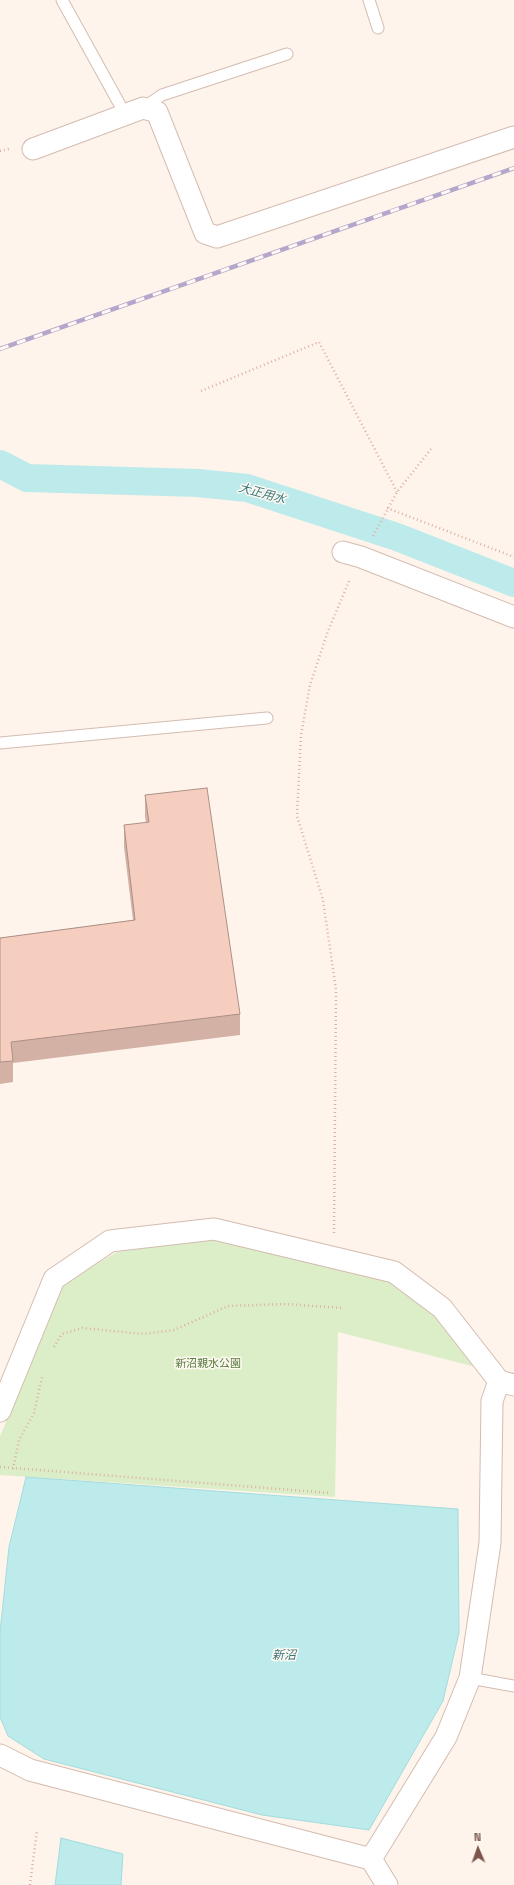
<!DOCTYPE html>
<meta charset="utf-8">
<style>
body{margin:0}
#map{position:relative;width:514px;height:1885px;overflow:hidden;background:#fef4eb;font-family:"Space Grotesk",sans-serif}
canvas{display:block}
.north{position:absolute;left:458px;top:1829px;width:40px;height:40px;-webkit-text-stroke:3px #fff9f3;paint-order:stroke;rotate:358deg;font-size:11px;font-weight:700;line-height:16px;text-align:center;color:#7c564b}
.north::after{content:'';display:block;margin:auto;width:14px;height:18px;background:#7c564b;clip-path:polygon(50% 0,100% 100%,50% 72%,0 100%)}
</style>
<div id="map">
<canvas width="514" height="1885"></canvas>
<div class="north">N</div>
</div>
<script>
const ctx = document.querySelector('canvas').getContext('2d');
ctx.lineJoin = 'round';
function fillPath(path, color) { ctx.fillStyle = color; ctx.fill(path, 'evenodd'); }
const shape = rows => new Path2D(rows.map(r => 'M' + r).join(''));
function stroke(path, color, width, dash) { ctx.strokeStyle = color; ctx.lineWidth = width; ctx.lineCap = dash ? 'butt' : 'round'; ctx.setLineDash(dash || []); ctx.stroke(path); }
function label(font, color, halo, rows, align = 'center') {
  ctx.font = font + ' "Space Grotesk","Noto Sans JP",sans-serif'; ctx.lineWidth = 3; ctx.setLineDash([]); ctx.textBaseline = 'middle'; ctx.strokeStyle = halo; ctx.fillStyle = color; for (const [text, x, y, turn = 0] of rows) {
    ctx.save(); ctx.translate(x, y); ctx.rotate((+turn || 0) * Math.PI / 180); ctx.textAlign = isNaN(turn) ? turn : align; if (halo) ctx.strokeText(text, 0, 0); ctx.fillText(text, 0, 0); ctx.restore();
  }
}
fillPath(shape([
 [214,1238,391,1281,436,1313,476,1367,338,1332,335,1497,0,1475,0,1437,60,1285,117,1252]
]), '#dceec7');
const water = shape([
 [26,1477,458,1509,459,1633,443,1701,369,1830,262,1815,44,1759,8,1736,0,1717,0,1632,9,1547,26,1477],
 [61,1838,123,1854,121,1885,55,1885,61,1838]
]);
fillPath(water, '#bdeaea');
stroke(water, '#a2dcdd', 1);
stroke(shape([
 [0,464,27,478,198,483,247,488,397,537,514,583]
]), '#bdeaea', 28);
const service = shape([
 [62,0,125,114],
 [369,0,378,28],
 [143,108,162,95,287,54],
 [0,743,267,718],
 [470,1678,514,1686]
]);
const minor = shape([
 [33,149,143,108,157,112,205,233,217,237,514,137],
 [343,552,361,557,514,617],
 [0,1411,54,1279,110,1241,214,1229,394,1272,442,1308,499,1381,514,1385],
 [0,1755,30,1770,371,1859,387,1885],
 [371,1859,446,1737,470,1678,490,1543,492,1401,499,1381]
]);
stroke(service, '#d4bcb1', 13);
stroke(minor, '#d4bcb1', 23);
stroke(shape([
 [0,151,9,149],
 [201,391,319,342,397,492],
 [387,508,514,557],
 [373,536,397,492,431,449],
 [334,1233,336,990,323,900,297,816,301,735,310,685,328,631,350,579],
 [54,1347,62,1334,82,1328,144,1334,174,1330,228,1306,285,1304,342,1308],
 [0,1467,330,1493],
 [13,1469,19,1440,34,1413,42,1377],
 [30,1885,37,1830]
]), '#dcb1a2', 2.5, [1, 3]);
stroke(service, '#fff', 11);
stroke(minor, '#fff', 21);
const rail = shape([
 [0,349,514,168]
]);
stroke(rail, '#b5a6cb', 4.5);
stroke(rail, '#fff9f3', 3, [9]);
fillPath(shape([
 [145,795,240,1014,240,1035,13,1063,13,1082,0,1084,0,938,133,920,124,847,124,825,146,823,145,816]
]), '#d4b1a5');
const building = shape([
 [207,788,240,1014,11,1042,13,1061,0,1062,0,938,135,920,124,825,149,822,145,795,207,788]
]);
fillPath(building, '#f6cec0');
stroke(building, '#ac9086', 1);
label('11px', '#597c3e', '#fff9f3', [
 ["新沼親水公園",208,1364]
]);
label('italic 12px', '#39787a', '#fff9f3', [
 ["大正用水",262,494,15],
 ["新沼",284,1656]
]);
</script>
